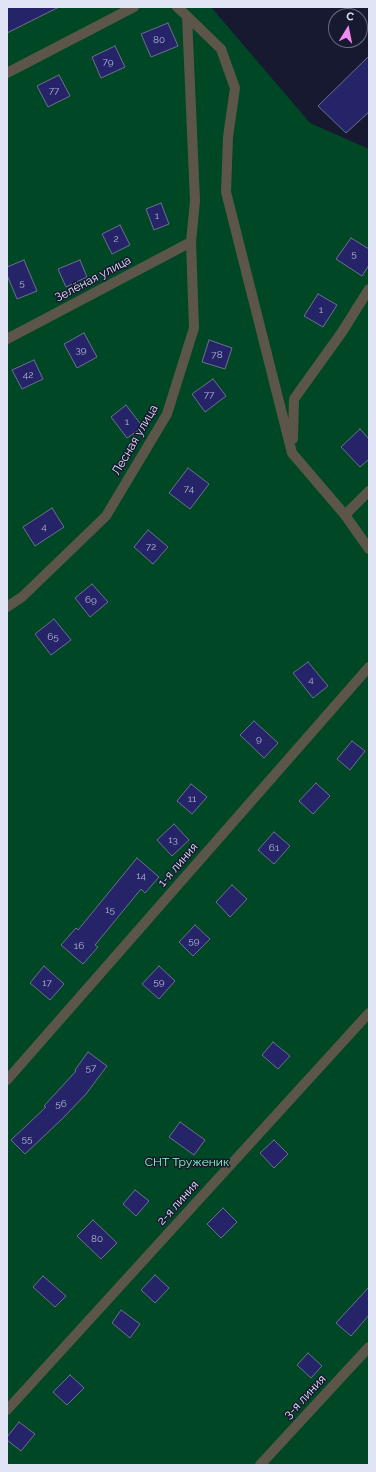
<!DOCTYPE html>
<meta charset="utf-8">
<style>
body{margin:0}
#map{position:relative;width:376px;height:1472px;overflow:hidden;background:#171931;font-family:Raleway,sans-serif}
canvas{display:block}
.frame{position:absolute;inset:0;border:8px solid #e1e4f5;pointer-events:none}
.north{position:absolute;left:328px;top:8px;width:40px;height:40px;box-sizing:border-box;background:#171931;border:1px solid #686a7f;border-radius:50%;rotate:10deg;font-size:11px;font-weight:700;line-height:16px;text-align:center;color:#e1e4f5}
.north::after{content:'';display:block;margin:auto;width:14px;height:18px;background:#f489f1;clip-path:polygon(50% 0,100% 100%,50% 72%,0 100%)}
</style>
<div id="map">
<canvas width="376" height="1472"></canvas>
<div class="frame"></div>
<div class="north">С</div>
</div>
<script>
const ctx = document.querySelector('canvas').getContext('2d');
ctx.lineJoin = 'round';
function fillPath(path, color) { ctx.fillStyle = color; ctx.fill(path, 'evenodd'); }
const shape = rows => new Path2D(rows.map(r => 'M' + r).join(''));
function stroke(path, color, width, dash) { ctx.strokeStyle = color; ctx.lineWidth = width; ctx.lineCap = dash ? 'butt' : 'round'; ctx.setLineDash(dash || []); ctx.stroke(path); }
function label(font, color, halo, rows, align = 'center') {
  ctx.font = font + ' Raleway,sans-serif'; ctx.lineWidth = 3; ctx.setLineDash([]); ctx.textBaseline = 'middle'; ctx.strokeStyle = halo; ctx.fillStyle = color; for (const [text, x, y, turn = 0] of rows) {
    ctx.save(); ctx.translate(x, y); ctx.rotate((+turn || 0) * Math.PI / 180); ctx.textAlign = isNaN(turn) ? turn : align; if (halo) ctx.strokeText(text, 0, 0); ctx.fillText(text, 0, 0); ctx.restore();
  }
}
fillPath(shape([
 [7,7,211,7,310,123,369,149,369,1465,7,1465]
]), '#004725');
const building = shape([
 [7,7,59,7,7,33,7,7],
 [168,23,178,46,151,57,141,34,168,23],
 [115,46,125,67,101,78,92,57,115,46],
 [369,56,369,112,346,133,318,106,369,56],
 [59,75,70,96,48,107,37,86,59,75],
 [161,203,169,224,154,230,146,209,161,203],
 [120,225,130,245,112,254,102,234,120,225],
 [351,238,369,249,369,265,362,276,336,259,351,238],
 [24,260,37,291,17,299,7,275,7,267,24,260],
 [80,260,87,277,66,287,58,269,80,260],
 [318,294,337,305,323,327,304,316,318,294],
 [84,333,97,357,77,368,64,344,84,333],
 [209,340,232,348,225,369,202,362,209,340],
 [34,360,43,379,22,389,12,370,34,360],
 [213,379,226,396,205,412,192,394,213,379],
 [126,405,143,427,127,438,111,417,126,405],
 [360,429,369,439,369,459,360,467,341,447,360,429],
 [188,468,209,484,190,509,169,493,188,468],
 [52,508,64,527,35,546,23,527,52,508],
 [148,530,168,547,153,564,134,547,148,530],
 [92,584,108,602,90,617,75,598,92,584],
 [54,619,71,640,51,655,35,634,54,619],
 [308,662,328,686,313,698,293,673,308,662],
 [254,721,278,743,264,758,240,735,254,721],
 [352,741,365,751,350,770,337,759,352,741],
 [316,783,330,796,313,814,299,801,316,783],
 [191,784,207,797,192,814,177,801,191,784],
 [174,824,189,840,172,856,157,840,174,824],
 [274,832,290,846,274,864,258,850,274,832],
 [137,858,159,877,145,893,141,889,95,945,98,947,83,964,61,945,76,928,78,930,137,858],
 [232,885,247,899,230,917,216,902,232,885],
 [195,925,210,939,193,956,179,942,195,925],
 [44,966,64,984,50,1000,30,983,44,966],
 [159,966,175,981,159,999,142,984,159,966],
 [273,1042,290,1056,278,1069,262,1055,273,1042],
 [88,1052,107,1066,86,1094,62,1119,25,1154,11,1140,46,1107,44,1106,76,1071,75,1070,88,1052],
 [180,1122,205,1140,194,1155,169,1137,180,1122],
 [274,1140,288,1154,274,1168,260,1153,274,1140],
 [135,1190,149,1201,136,1216,123,1204,135,1190],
 [223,1208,237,1222,221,1238,207,1224,223,1208],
 [93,1220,117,1243,101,1259,77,1236,93,1220],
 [155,1275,169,1288,155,1303,141,1290,155,1275],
 [43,1276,66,1296,55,1307,33,1287,43,1276],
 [369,1287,369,1315,351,1336,336,1323,369,1287],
 [121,1310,140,1324,130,1338,112,1323,121,1310],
 [308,1353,322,1366,311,1378,297,1365,308,1353],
 [70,1375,84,1388,67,1405,53,1392,70,1375],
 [19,1422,35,1434,21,1451,7,1440,7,1437,19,1422]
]);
fillPath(building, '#262468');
stroke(building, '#6c708e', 1);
stroke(shape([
 [187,16,221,49,235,88,228,137,226,192,292,453,345,515,369,549],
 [7,73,134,7],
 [7,339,191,242],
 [293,439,294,399,342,332,369,289],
 [345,515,369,491],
 [7,607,22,597,106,516,167,414,194,328,191,242,195,201,187,16,177,7],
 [7,1080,369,667],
 [7,1410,369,1013],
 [260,1465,369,1347]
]), '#5c564a', 10);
label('10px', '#b2b4d2', null, [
 ["80",159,40],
 ["79",108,62],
 ["77",54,91],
 ["1",157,216],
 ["2",116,239],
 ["5",354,254],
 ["5",22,283],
 ["1",321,310],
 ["39",81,350],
 ["78",217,355],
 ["42",28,375],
 ["77",209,395],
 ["1",127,422],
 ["74",189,489],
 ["4",44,527],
 ["72",151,547],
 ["69",91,600],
 ["65",53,637],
 ["4",311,680],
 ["9",259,739],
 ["11",192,799],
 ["13",173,840],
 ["61",274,848],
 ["14",141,876],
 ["15",110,910],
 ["59",194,941],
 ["16",79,946],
 ["59",159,982],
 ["17",47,983],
 ["57",91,1068],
 ["56",61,1104],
 ["55",27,1139],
 ["80",97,1239]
]);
label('12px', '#e1e4f5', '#171931', [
 ["Зелёная улица",93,279,-28],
 ["Лесная улица",135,440,-60],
 ["1-я линия",178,865,-49],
 ["2-я линия",178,1203,-48],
 ["3-я линия",305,1397,-47]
]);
label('12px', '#8cffb8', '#171931', [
 ["СНТ Труженик",187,1162]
]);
</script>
